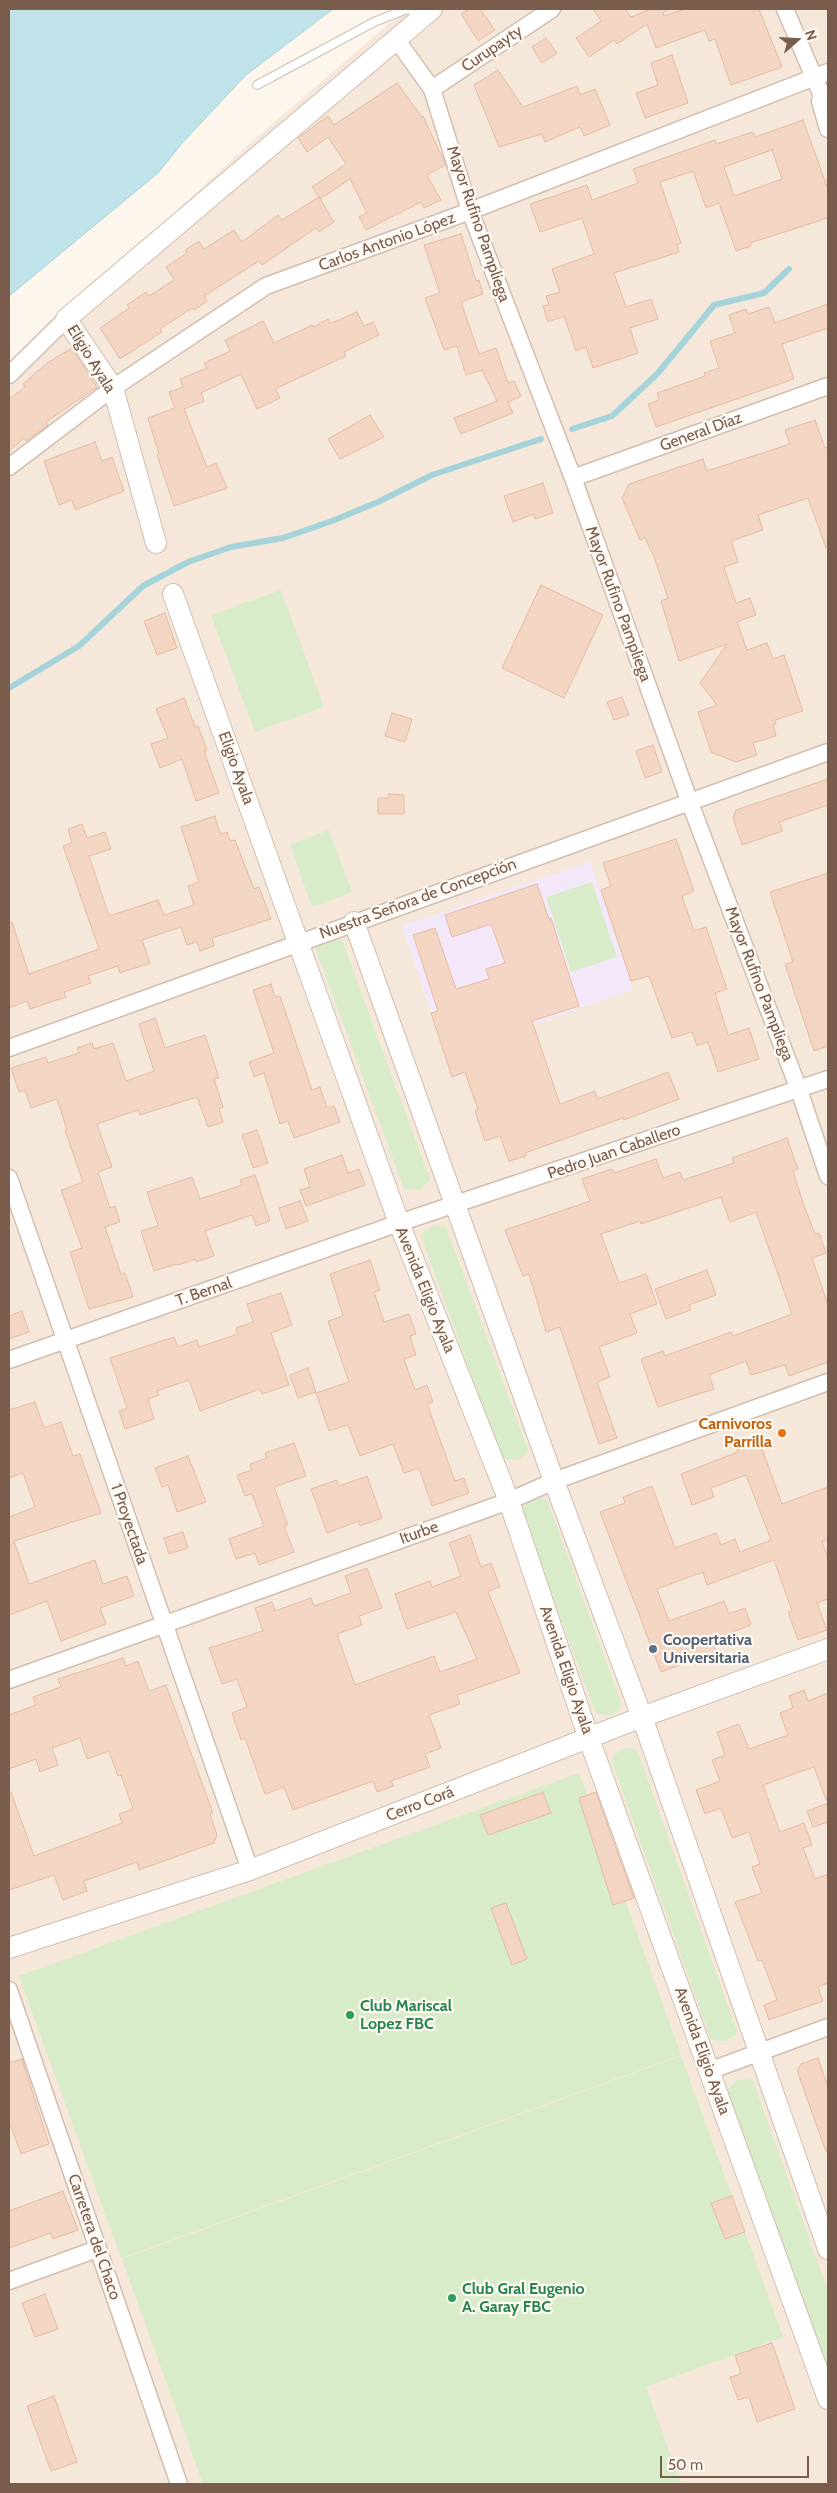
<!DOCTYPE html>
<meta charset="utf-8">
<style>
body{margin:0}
#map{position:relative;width:837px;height:2493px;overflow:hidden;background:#fdf6ec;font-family:Cabin,sans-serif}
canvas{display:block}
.frame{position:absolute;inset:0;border:10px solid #7a5c4d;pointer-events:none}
.north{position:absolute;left:772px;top:15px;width:50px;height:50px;-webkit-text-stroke:4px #fffaf3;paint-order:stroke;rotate:71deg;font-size:14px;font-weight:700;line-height:20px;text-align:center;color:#7a5c4d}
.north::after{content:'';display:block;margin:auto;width:18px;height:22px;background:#7a5c4d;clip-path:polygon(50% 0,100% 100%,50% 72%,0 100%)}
.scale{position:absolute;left:660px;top:2456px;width:149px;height:22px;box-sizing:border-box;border:2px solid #7a5c4d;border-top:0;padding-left:6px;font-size:15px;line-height:18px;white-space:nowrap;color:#7a5c4d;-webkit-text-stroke:4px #fffaf3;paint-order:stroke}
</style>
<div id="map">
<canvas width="837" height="2493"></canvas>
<div class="frame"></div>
<div class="north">N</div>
<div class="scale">50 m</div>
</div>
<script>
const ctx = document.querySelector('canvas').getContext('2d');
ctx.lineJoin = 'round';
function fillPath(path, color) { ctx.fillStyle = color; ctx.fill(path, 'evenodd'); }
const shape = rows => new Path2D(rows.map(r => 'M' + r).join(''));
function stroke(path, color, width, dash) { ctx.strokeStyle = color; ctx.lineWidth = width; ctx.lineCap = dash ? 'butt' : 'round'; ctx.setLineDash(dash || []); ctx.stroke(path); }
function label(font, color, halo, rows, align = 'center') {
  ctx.font = font + ' Cabin,sans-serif'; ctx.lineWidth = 4.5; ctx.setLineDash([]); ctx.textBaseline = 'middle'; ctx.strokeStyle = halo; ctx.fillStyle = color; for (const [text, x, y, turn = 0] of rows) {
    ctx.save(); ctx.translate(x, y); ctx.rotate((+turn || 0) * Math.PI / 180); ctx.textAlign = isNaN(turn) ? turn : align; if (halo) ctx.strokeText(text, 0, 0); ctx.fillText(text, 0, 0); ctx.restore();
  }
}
fillPath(shape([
 [406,9,828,9,828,2484,9,2484,9,364,257,137]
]), '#f5e8da');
fillPath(shape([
 [590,862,633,990,528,1026,514,985,431,1012,402,926]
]), '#f3e8fa');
fillPath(shape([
 [281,590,324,707,255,732,211,615],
 [329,830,352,892,312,907,290,845],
 [592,882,617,957,571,972,546,897],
 [330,939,342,940,430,1180,419,1190,404,1189,316,950,318,945],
 [435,1225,446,1227,528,1450,526,1454,518,1460,502,1459,421,1236,425,1230],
 [542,1498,547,1500,622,1705,620,1709,612,1715,596,1714,521,1510,532,1499],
 [632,1748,637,1750,737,2031,735,2036,726,2041,711,2040,611,1759,621,1749],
 [579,1773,681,2055,121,2258,19,1976],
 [681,2056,783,2337,646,2387,681,2484,203,2484,122,2259],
 [748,2079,753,2081,828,2291,828,2367,825,2365,727,2090,738,2080]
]), '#d8ecc9');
const water = shape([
 [9,9,333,9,246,75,184,141,158,173,9,296,9,9]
]);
fillPath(water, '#bfe3e8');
stroke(water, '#a5d3da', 1);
stroke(shape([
 [572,429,612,416,658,373,714,305,764,293,789,269],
 [9,688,79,646,143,586,188,562,231,547,283,538,332,521,378,502,432,475,541,439]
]), '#a5d3da', 6);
const building = shape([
 [469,9,480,9,495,30,478,41,461,14,469,9],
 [593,9,625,9,631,17,651,9,669,9,663,13,664,16,685,9,759,9,782,67,731,85,715,39,709,41,705,30,656,48,647,24,617,44,614,40,589,57,576,38,601,21,593,9],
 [546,38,557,53,542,63,532,47,546,38],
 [672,55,688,103,645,118,636,93,658,85,651,63,672,55],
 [498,70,523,107,577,86,580,95,595,89,610,125,584,136,580,127,545,142,542,134,499,147,474,85,498,70],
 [397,83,422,117,423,116,444,161,445,165,427,175,441,200,424,208,421,202,366,230,359,217,367,213,350,179,320,199,312,187,346,164,328,137,307,152,298,138,328,116,334,125,397,83],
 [803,120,828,189,828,218,750,243,751,246,736,251,719,203,706,208,693,171,660,182,681,243,677,245,679,252,614,273,626,307,651,299,658,319,630,328,638,353,593,368,586,347,576,351,564,316,548,322,543,306,549,305,546,296,560,292,552,269,594,254,582,218,540,232,530,204,587,185,592,200,638,183,633,169,715,140,716,144,753,132,755,137,803,120],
 [772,150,782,179,734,196,724,167,772,150],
 [319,197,334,222,319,232,316,228,262,265,259,261,204,296,207,301,194,310,192,308,160,329,162,332,120,359,100,328,129,308,127,305,146,292,149,296,174,280,166,267,187,253,185,250,199,241,204,249,234,230,242,242,278,215,282,220,319,197],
 [461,234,476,281,479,280,483,294,461,302,479,354,496,348,508,383,514,381,521,396,508,402,513,413,461,434,454,418,497,401,482,370,466,375,457,346,444,350,425,298,440,293,424,245,461,234],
 [828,304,828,328,782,344,794,379,656,427,648,404,659,400,657,393,705,376,704,373,719,368,710,341,735,333,729,315,746,309,748,314,769,307,775,323,828,304],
 [357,312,364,326,373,322,379,335,344,352,346,356,275,389,280,398,257,409,241,374,201,393,204,401,184,409,207,467,216,463,227,488,174,506,157,455,159,454,148,418,175,408,169,392,183,387,180,379,207,368,204,363,230,351,225,340,263,321,274,343,312,325,313,327,328,319,330,324,357,312],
 [72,348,97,387,46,422,48,425,26,441,24,438,9,451,9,399,25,387,23,384,47,363,72,348],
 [370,415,384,437,340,459,328,439,370,415],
 [815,420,825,448,828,447,828,547,826,548,808,498,758,515,763,530,731,541,738,562,724,567,736,603,750,598,756,615,737,622,747,650,767,643,773,659,784,655,803,711,775,720,776,724,773,725,776,736,753,743,757,755,736,762,711,752,698,712,717,705,700,683,727,644,679,661,661,601,668,598,654,557,645,538,640,540,622,498,629,484,703,459,707,471,790,444,785,430,815,420],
 [95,442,102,461,112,457,124,491,75,510,72,500,59,505,44,461,95,442],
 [543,483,553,513,535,519,534,514,513,522,504,496,543,483],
 [541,585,603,615,564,698,502,668,541,585],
 [165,613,177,648,157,655,144,621,165,613],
 [622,697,629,715,614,720,607,702,622,697],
 [184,698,195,727,198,726,207,750,204,751,219,793,196,801,182,759,160,768,151,744,168,738,156,709,184,698],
 [392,713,412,719,405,742,385,736,392,713],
 [653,745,662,772,645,778,636,751,653,745],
 [828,779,828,805,779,822,783,831,742,845,733,818,736,810,828,779],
 [389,794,404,795,404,814,378,814,378,798,389,798,389,794],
 [215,816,220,834,227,832,230,841,235,840,254,889,259,887,271,919,212,938,214,946,200,951,197,942,187,945,181,927,142,940,150,963,120,973,118,966,88,976,91,983,64,992,66,997,30,1009,27,1001,9,1008,9,923,12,922,29,974,99,949,63,846,72,843,68,829,82,824,87,838,105,832,111,849,89,856,109,916,158,900,164,915,194,905,188,886,199,882,181,827,215,816],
 [676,839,694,891,682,896,694,931,706,927,727,989,715,993,728,1035,749,1028,759,1059,718,1072,708,1042,697,1046,692,1032,672,1038,649,976,631,981,601,890,611,886,603,863,676,839],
 [828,873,828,1046,814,1051,785,964,793,962,770,892,828,873],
 [537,884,549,919,551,918,579,1006,532,1021,560,1104,595,1091,598,1099,668,1072,679,1099,624,1120,623,1118,525,1153,526,1156,509,1161,500,1136,485,1141,475,1111,478,1110,465,1072,452,1077,431,1013,438,1011,413,935,435,928,456,989,489,979,486,969,505,963,491,924,452,937,445,915,537,884],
 [271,984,275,997,280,996,312,1090,320,1087,327,1108,334,1106,340,1122,294,1138,288,1121,280,1124,264,1073,254,1077,249,1062,274,1053,253,990,271,984],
 [155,1018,165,1048,205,1035,219,1078,214,1079,223,1107,219,1109,223,1122,208,1127,197,1097,140,1115,138,1110,97,1124,112,1167,98,1172,110,1208,115,1206,120,1222,105,1227,121,1274,125,1273,133,1297,89,1309,70,1252,82,1248,61,1190,83,1182,65,1130,67,1130,57,1099,31,1108,25,1090,19,1092,11,1068,46,1057,48,1063,79,1053,77,1048,92,1043,94,1049,113,1043,126,1081,154,1071,139,1024,155,1018],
 [257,1130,268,1163,253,1168,242,1135,257,1130],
 [787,1138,798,1169,793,1171,802,1200,815,1234,819,1233,826,1253,812,1258,828,1305,828,1362,789,1376,785,1365,751,1375,746,1361,709,1375,714,1389,658,1407,641,1359,663,1351,665,1356,731,1332,733,1336,792,1314,756,1212,730,1222,721,1197,641,1224,640,1221,601,1234,619,1283,646,1274,657,1304,630,1314,637,1333,599,1347,610,1377,597,1382,617,1438,599,1444,560,1327,546,1332,529,1274,523,1276,505,1230,590,1201,582,1179,612,1169,614,1173,656,1159,663,1178,680,1172,683,1180,734,1163,732,1158,787,1138],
 [342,1155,348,1173,359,1169,365,1185,306,1206,300,1190,310,1187,304,1169,342,1155],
 [255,1175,270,1221,256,1226,252,1215,205,1231,214,1256,196,1262,196,1259,178,1265,177,1264,154,1271,141,1231,158,1226,147,1192,192,1177,200,1199,242,1185,240,1180,255,1175],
 [300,1201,308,1221,286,1229,279,1208,300,1201],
 [370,1260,380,1290,374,1292,384,1322,409,1314,416,1334,410,1336,416,1355,404,1359,415,1390,427,1385,433,1402,427,1404,455,1481,464,1478,469,1493,432,1506,419,1468,404,1473,393,1444,360,1456,348,1425,329,1431,316,1393,349,1382,328,1321,343,1316,330,1274,370,1260],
 [707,1270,716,1295,689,1305,691,1310,666,1319,655,1289,707,1270],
 [281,1293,292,1325,271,1333,289,1385,262,1394,260,1389,200,1411,189,1380,157,1391,159,1395,148,1399,154,1419,125,1429,119,1411,127,1408,110,1358,174,1337,178,1347,197,1340,199,1347,238,1334,236,1328,253,1322,247,1304,281,1293],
 [22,1311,29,1332,9,1339,9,1316,22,1311],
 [308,1368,316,1392,298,1398,290,1375,308,1368],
 [35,1402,44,1428,61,1422,73,1456,80,1454,101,1513,14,1541,29,1584,95,1560,103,1584,127,1576,134,1596,100,1608,106,1624,61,1641,47,1601,9,1615,9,1517,35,1507,23,1473,9,1478,9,1410,35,1402],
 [757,1435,782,1504,828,1487,828,1540,822,1541,828,1559,828,1599,817,1603,827,1630,798,1640,788,1612,792,1611,774,1560,707,1585,703,1572,657,1589,669,1621,724,1601,729,1614,745,1608,751,1625,712,1640,716,1652,661,1672,600,1512,625,1503,623,1497,652,1486,675,1548,716,1533,721,1545,735,1539,740,1552,771,1540,746,1475,711,1488,714,1497,692,1505,681,1474,738,1452,735,1443,757,1435],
 [294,1443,306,1476,274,1487,288,1525,284,1526,294,1552,259,1565,255,1553,236,1559,229,1539,264,1526,252,1494,245,1496,237,1475,252,1470,250,1464,267,1458,265,1453,294,1443],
 [188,1456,206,1502,177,1512,168,1485,162,1487,155,1468,188,1456],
 [367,1476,382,1518,360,1526,359,1521,327,1533,311,1489,337,1480,339,1486,367,1476],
 [183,1532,188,1548,169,1554,164,1538,183,1532],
 [470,1535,481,1567,491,1563,500,1587,488,1591,520,1673,457,1695,460,1704,429,1715,441,1748,425,1754,430,1767,391,1781,394,1786,377,1792,373,1781,293,1810,284,1787,265,1794,245,1738,241,1740,232,1713,247,1707,237,1679,222,1684,209,1648,263,1631,255,1608,272,1602,275,1611,311,1598,314,1606,351,1593,345,1576,367,1568,382,1608,359,1616,362,1625,337,1634,355,1685,434,1656,440,1672,477,1659,456,1612,407,1629,395,1594,430,1581,432,1587,461,1576,449,1543,470,1535],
 [123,1658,126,1666,138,1661,149,1691,166,1685,213,1813,210,1814,217,1835,214,1843,139,1870,137,1862,84,1881,87,1891,63,1900,54,1875,9,1890,9,1793,11,1792,34,1856,122,1823,119,1814,133,1809,121,1775,118,1776,109,1751,87,1759,80,1738,52,1748,58,1765,40,1772,36,1759,9,1769,9,1715,36,1705,33,1697,61,1687,58,1679,123,1658],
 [804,1690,808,1701,828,1693,828,1799,826,1800,814,1767,763,1785,780,1832,804,1823,812,1845,803,1848,815,1879,828,1874,828,1983,818,1987,823,2001,769,2020,764,2005,777,2000,762,1960,758,1961,735,1902,762,1893,752,1867,760,1864,749,1832,732,1838,721,1808,705,1814,696,1790,720,1781,712,1760,725,1755,717,1732,739,1724,749,1749,788,1735,780,1713,793,1708,789,1696,804,1690],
 [543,1792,551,1813,488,1835,480,1815,543,1792],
 [596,1792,634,1898,613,1905,579,1798,596,1792],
 [828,1803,828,1822,813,1827,807,1811,828,1803],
 [506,1903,527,1959,512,1965,491,1908,506,1903],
 [818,2058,828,2087,828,2152,826,2152,797,2070,801,2064,818,2058],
 [22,2059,49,2144,21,2154,9,2121,9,2063,22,2059],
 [63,2191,78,2230,53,2239,51,2233,9,2248,9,2211,63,2191],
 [732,2196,745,2232,725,2239,711,2203,732,2196],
 [45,2294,58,2329,35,2337,22,2303,45,2294],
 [772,2343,795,2409,757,2422,749,2397,738,2400,730,2377,741,2374,735,2355,772,2343],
 [54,2396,77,2462,51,2471,27,2406,54,2396]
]);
fillPath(building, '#f3d5c3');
stroke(building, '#e6bba3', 1);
const service = shape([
 [257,85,374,22,407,9,424,13]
]);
const minor = shape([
 [785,9,828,110],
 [396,39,432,89,470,211,573,478,690,803,799,1090,828,1176],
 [432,89,552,9],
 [820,101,828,129],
 [9,375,66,319],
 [9,467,113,388,266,286,470,211,828,72],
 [573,478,828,386],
 [9,1048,828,752],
 [9,1178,250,1870],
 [9,1360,399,1223,828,1079],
 [9,1680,509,1501,554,1481,828,1382],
 [9,1990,179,2484],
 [709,2071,828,2027],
 [9,2281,97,2249]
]);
const tertiary = shape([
 [156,543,113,388,66,319,432,9],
 [173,594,399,1223,509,1501,589,1739,828,2399],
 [354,922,554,1481,642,1717,828,2249],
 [9,1948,250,1870,642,1717,828,1649]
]);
stroke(service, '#d1beb0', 10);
stroke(minor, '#d1beb0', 19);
stroke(tertiary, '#d1beb0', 22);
stroke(service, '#fff', 8);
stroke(minor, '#fff', 16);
stroke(tertiary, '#fff', 20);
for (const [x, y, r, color] of [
 [782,1433,5,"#e8710a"],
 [653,1649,5,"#5c6f8a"],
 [350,2015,5,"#2e9e5b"],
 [452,2298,5,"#2e9e5b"]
]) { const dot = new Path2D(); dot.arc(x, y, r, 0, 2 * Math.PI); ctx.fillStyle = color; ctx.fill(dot); stroke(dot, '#fffaf3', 2); }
label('16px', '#7a5c4d', '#fffaf3', [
 ["Curupayty",492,49,-34],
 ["Mayor Rufino Pampliega",478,224,71],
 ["Carlos Antonio López",387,242,-20],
 ["Eligio Ayala",91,359,58],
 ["General Díaz",701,432,-20],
 ["Mayor Rufino Pampliega",618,604,70],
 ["Eligio Ayala",236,768,70],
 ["Nuestra Señora de Concepción",418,899,-20],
 ["Mayor Rufino Pampliega",759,984,69],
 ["Pedro Juan Caballero",614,1152,-19],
 ["Avenida Eligio Ayala",425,1290,68],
 ["T. Bernal",204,1292,-19],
 ["1 Proyectada",129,1524,71],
 ["Iturbe",419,1533,-20],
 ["Avenida Eligio Ayala",566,1670,71],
 ["Cerro Corá",420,1804,-21],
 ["Avenida Eligio Ayala",702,2051,70],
 ["Carretera del Chaco",94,2237,71]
]);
label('bold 16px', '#c56008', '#fffaf3', [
 ["Carnivoros",772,1424],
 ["Parrilla",772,1442]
], 'right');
label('bold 16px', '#4e5e75', '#fffaf3', [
 ["Coopertativa",663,1640],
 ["Universitaria",663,1658]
], 'left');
label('bold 16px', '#27864d', '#fffaf3', [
 ["Club Mariscal",360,2006],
 ["Lopez FBC",360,2024],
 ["Club Gral Eugenio",462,2289],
 ["A. Garay FBC",462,2307]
], 'left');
</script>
